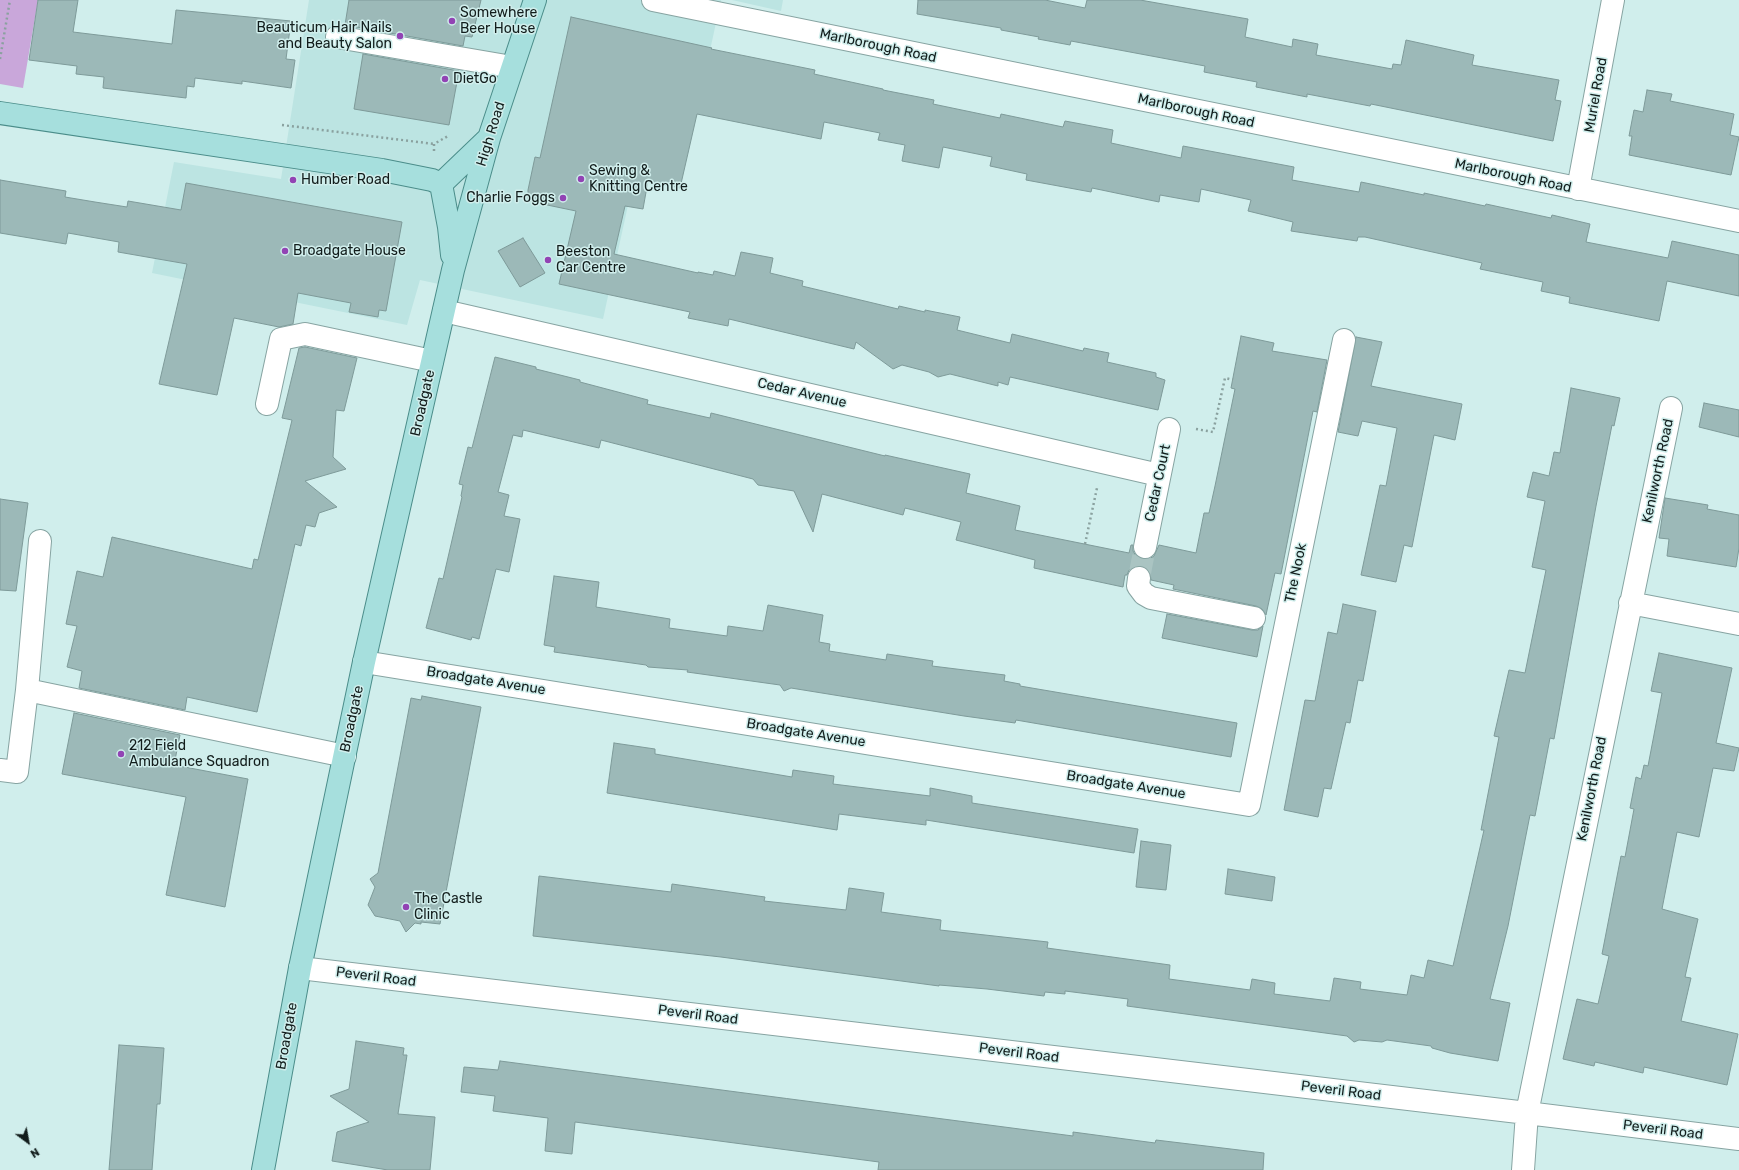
<!DOCTYPE html>
<style>
body{margin:0}
#map{position:relative;width:1739px;height:1170px;overflow:hidden;background:#d0eeec;font-family:Rubik,sans-serif}
canvas{display:block}
.north{position:absolute;left:8px;top:1122px;width:40px;height:40px;-webkit-text-stroke:3px #d0eeec;paint-order:stroke;rotate:148deg;font-size:11px;font-weight:700;line-height:16px;text-align:center;color:#121d1c}
.north::after{content:'';display:block;margin:auto;width:14px;height:18px;background:#121d1c;clip-path:polygon(50% 0,100% 100%,50% 72%,0 100%)}
</style>
<div id="map">
<canvas width="1739" height="1170"></canvas>
<div class="north">N</div>
</div>
<script>
const ctx = document.querySelector('canvas').getContext('2d');
ctx.lineJoin = 'round';
function fillPath(path, color) { ctx.fillStyle = color; ctx.fill(path, 'evenodd'); }
const shape = rows => new Path2D(rows.map(r => 'M' + r).join(''));
function stroke(path, color, width, dash) { ctx.strokeStyle = color; ctx.lineWidth = width; ctx.lineCap = dash ? 'butt' : 'round'; ctx.setLineDash(dash || []); ctx.stroke(path); }
function label(font, color, halo, rows, align = 'center') {
  ctx.font = font + ' Rubik,sans-serif'; ctx.lineWidth = 3; ctx.setLineDash([]); ctx.textBaseline = 'middle'; ctx.strokeStyle = halo; ctx.fillStyle = color; for (const [text, x, y, turn = 0] of rows) {
    ctx.save(); ctx.translate(x, y); ctx.rotate((+turn || 0) * Math.PI / 180); ctx.textAlign = isNaN(turn) ? turn : align; if (halo) ctx.strokeText(text, 0, 0); ctx.fillText(text, 0, 0); ctx.restore();
  }
}
fillPath(shape([
 [309,0,721,0,680,188,634,178,603,319,420,280,407,325,152,273,174,162,281,179],
 [732,0,783,0,781,11]
]), '#bce4e2');
fillPath(shape([
 [0,0,38,0,23,88,0,84]
]), '#c9a7da');
const building = shape([
 [38,0,78,0,73,32,172,44,176,10,291,21,286,59,295,60,291,88,242,81,242,84,195,78,194,87,187,86,186,98,103,88,104,77,76,74,77,66,29,60,38,0],
 [349,0,481,0,472,37,465,36,463,46,345,25,349,0],
 [918,0,1045,0,1085,8,1087,0,1140,0,1248,19,1245,37,1292,47,1293,39,1318,44,1316,55,1392,69,1393,64,1401,65,1406,40,1474,55,1472,65,1559,80,1555,100,1561,101,1553,141,1371,104,1370,106,1307,94,1307,97,1256,87,1257,82,1204,72,1205,66,1071,41,1070,45,1038,39,1039,37,1001,30,1001,28,917,14,918,0],
 [571,17,712,48,711,49,815,70,814,74,883,89,883,90,934,100,933,104,1000,118,1001,114,1063,127,1065,121,1113,130,1111,143,1181,158,1183,146,1294,167,1292,180,1359,192,1361,182,1424,195,1424,193,1485,206,1486,204,1551,218,1552,215,1590,224,1586,242,1668,258,1672,241,1739,255,1739,296,1667,281,1659,321,1569,303,1570,297,1541,291,1543,282,1480,269,1482,263,1365,237,1358,237,1357,241,1291,231,1293,222,1248,211,1251,200,1201,189,1199,202,1160,195,1159,202,1092,188,1091,192,1026,180,1027,174,990,166,992,157,943,147,939,168,902,161,905,145,878,140,880,133,824,122,821,139,697,114,680,188,648,181,643,209,625,206,614,254,698,273,698,272,713,275,714,271,735,276,741,252,773,258,770,273,803,281,802,286,898,309,899,306,925,312,925,310,960,317,957,330,1010,343,1012,334,1083,351,1084,348,1109,353,1107,362,1156,373,1156,377,1165,380,1158,410,1010,377,1008,385,998,382,998,386,950,374,938,377,929,372,902,365,893,369,856,342,854,349,729,319,728,326,688,318,690,312,559,284,576,211,528,201,528,190,535,157,540,158,571,17],
 [363,54,459,71,449,125,354,109,363,54],
 [1647,90,1672,94,1670,101,1734,114,1730,135,1739,137,1731,175,1629,155,1632,136,1629,136,1634,110,1643,112,1647,90],
 [0,180,66,191,65,197,95,202,127,207,128,201,181,210,186,183,402,222,386,311,379,310,378,317,349,312,351,303,298,293,293,324,279,327,234,318,217,395,159,384,187,264,118,252,119,242,68,233,66,244,0,233,0,180],
 [523,238,545,273,520,287,498,251,523,238],
 [1241,336,1274,343,1272,351,1327,360,1317,412,1313,411,1281,574,1275,573,1266,615,1262,609,1256,606,1173,589,1174,585,1151,580,1150,573,1146,568,1141,566,1135,566,1129,570,1127,575,1125,575,1123,587,1034,568,1035,560,956,540,961,522,905,508,903,515,822,494,813,532,794,491,758,485,753,479,601,440,599,448,523,430,522,437,513,435,498,492,509,495,504,516,520,519,509,572,496,569,479,639,472,637,471,640,426,628,439,578,443,579,462,497,461,496,463,485,459,484,468,447,472,448,495,357,536,367,536,369,580,380,580,382,648,400,647,404,710,418,711,413,885,456,885,455,970,474,966,493,1020,506,1015,530,1129,553,1131,545,1133,545,1133,551,1136,556,1143,559,1149,559,1154,556,1159,545,1196,553,1204,513,1209,513,1215,486,1235,389,1231,388,1241,336],
 [1356,337,1382,342,1371,386,1462,404,1455,440,1434,435,1412,547,1404,545,1396,582,1361,575,1380,485,1386,486,1397,428,1362,421,1358,436,1338,432,1356,337],
 [305,347,357,358,344,411,336,410,333,457,346,469,305,481,337,507,319,513,315,527,306,525,301,546,295,544,257,712,187,697,185,710,79,688,82,671,67,667,77,626,66,624,77,571,103,577,112,537,252,569,254,559,258,560,292,420,282,418,299,348,305,347],
 [1571,388,1620,398,1614,426,1612,425,1596,506,1554,739,1550,738,1535,816,1530,815,1508,926,1490,999,1510,1003,1498,1061,1450,1053,1432,1048,1431,1046,1387,1040,1382,1042,1359,1040,1354,1042,1347,1036,1127,1006,1128,999,1065,991,1065,994,1045,992,1044,996,987,989,939,985,939,986,721,957,533,936,539,876,671,892,672,884,765,897,764,901,846,910,849,888,884,893,881,912,941,920,940,930,1048,942,1047,948,1170,965,1169,979,1250,990,1252,979,1275,983,1274,994,1330,1001,1334,978,1361,982,1360,989,1407,995,1411,975,1424,978,1428,960,1453,966,1484,830,1481,830,1499,737,1494,736,1509,670,1525,673,1546,570,1532,567,1545,501,1527,497,1533,472,1549,476,1554,452,1560,453,1571,388],
 [1704,403,1739,410,1739,437,1699,427,1704,403],
 [1665,498,1708,505,1707,509,1739,515,1739,548,1736,567,1667,556,1669,539,1659,538,1665,498],
 [0,499,28,503,16,591,0,590,0,499],
 [554,576,599,582,596,607,670,619,669,628,727,636,728,626,763,631,768,605,823,615,819,642,830,644,829,651,886,660,887,654,933,661,932,666,1005,675,1004,681,1020,684,1020,686,1237,723,1231,757,1016,720,1015,723,964,716,791,688,784,691,780,685,687,672,688,670,648,667,646,665,554,652,555,647,544,645,554,576],
 [1343,604,1376,611,1363,681,1358,680,1350,723,1346,722,1331,789,1324,788,1318,817,1284,810,1305,700,1315,701,1328,632,1337,634,1343,604],
 [1167,614,1252,630,1258,630,1263,626,1257,657,1162,638,1167,614],
 [1659,653,1732,668,1716,743,1739,748,1734,771,1713,768,1699,837,1677,832,1662,909,1698,919,1685,977,1691,978,1681,1021,1738,1034,1727,1085,1644,1067,1643,1073,1595,1062,1594,1066,1563,1059,1577,999,1598,1004,1609,956,1602,954,1621,856,1625,857,1634,809,1630,808,1636,777,1641,779,1644,765,1648,766,1662,693,1651,691,1659,653],
 [422,696,481,707,440,924,421,922,421,924,415,923,406,932,400,921,375,916,368,905,375,887,370,879,378,873,411,698,421,700,422,696],
 [74,713,180,735,174,765,248,779,225,907,166,895,186,797,62,774,74,713],
 [614,743,655,749,655,754,792,777,793,770,834,776,833,784,930,796,930,788,972,796,972,803,1138,829,1134,853,926,820,926,825,839,814,837,830,607,793,614,743],
 [1141,841,1171,845,1166,890,1136,887,1141,841],
 [1228,869,1275,877,1272,901,1225,894,1228,869],
 [356,1041,404,1048,403,1055,407,1055,398,1114,435,1117,430,1170,388,1170,332,1161,337,1132,369,1122,330,1096,349,1089,356,1041],
 [119,1045,164,1048,160,1104,157,1104,152,1170,109,1170,119,1045],
 [500,1061,1073,1136,1073,1132,1155,1143,1156,1140,1264,1153,1263,1170,878,1170,879,1162,575,1122,572,1154,545,1151,548,1118,493,1111,495,1096,461,1092,464,1067,498,1070,500,1061]
]);
fillPath(building, '#9cb9b8');
stroke(building, '#7e9a99', 1);
stroke(shape([
 [1139,578,1145,547]
]), '#aac4c2', 22, [22, 11]);
const minor = shape([
 [653,0,1739,221],
 [337,37,512,67],
 [1578,189,1613,0],
 [444,311,1159,475],
 [267,404,281,339,305,334,432,361],
 [1145,547,1169,429],
 [1139,578,1138,586,1144,594,1151,598,1254,618],
 [1630,603,1739,624],
 [364,662,1249,805,1344,340],
 [27,690,345,756],
 [0,770,17,772,27,690,40,541],
 [300,968,1527,1113,1739,1139],
 [1523,1170,1527,1113,1671,408]
]);
const major = shape([
 [0,113,382,170,432,180,441,184],
 [441,184,449,227,452,255],
 [441,184,489,138],
 [263,1170,300,968,364,662,453,270,489,138,535,0]
]);
stroke(minor, '#87a4a2', 24);
stroke(major, '#4b8d8a', 24);
stroke(shape([
 [0,59,10,0],
 [282,125,434,144],
 [434,151,434,144,448,136],
 [1196,429,1213,432,1225,378,1233,380],
 [1085,544,1097,488]
]), '#8aa19f', 2.5, [2, 3]);
stroke(minor, '#fff', 22);
stroke(major, '#a6dfdd', 22);
for (const [x, y, r, color] of [
 [452,21,4,"#9243b4"],
 [400,36,4,"#9243b4"],
 [445,79,4,"#9243b4"],
 [581,179,4,"#9243b4"],
 [293,180,4,"#9243b4"],
 [563,198,4,"#9243b4"],
 [285,251,4,"#9243b4"],
 [548,260,4,"#9243b4"],
 [121,754,4,"#9243b4"],
 [406,907,4,"#9243b4"]
]) { const dot = new Path2D(); dot.arc(x, y, r, 0, 2 * Math.PI); ctx.fillStyle = color; ctx.fill(dot); stroke(dot, '#d0eeec', 1.5); }
label('14px', '#121d1c', '#d0eeec', [
 ["Somewhere",460,13],
 ["Beer House",460,29],
 ["Beauticum Hair Nails",392,28,"right"],
 ["and Beauty Salon",392,44,"right"],
 ["DietGo",453,79],
 ["Sewing &",589,171],
 ["Knitting Centre",589,187],
 ["Humber Road",301,180],
 ["Charlie Foggs",555,198,"right"],
 ["Broadgate House",293,251],
 ["Beeston",556,252],
 ["Car Centre",556,268],
 ["212 Field",129,746],
 ["Ambulance Squadron",129,762],
 ["The Castle",414,899],
 ["Clinic",414,915]
], 'left');
label('14px', '#121d1c', '#d0eeec', [
 ["Marlborough Road",878,46,12],
 ["Muriel Road",1596,95,-80],
 ["Marlborough Road",1196,111,12],
 ["High Road",491,134,-73],
 ["Marlborough Road",1513,176,12],
 ["Cedar Avenue",802,393,13],
 ["Broadgate",423,403,-77],
 ["Kenilworth Road",1658,471,-78],
 ["Cedar Court",1158,483,-78],
 ["The Nook",1296,573,-78],
 ["Broadgate Avenue",486,681,9],
 ["Broadgate",352,719,-78],
 ["Broadgate Avenue",806,733,9],
 ["Broadgate Avenue",1126,785,9],
 ["Kenilworth Road",1592,789,-79],
 ["Peveril Road",376,977,7],
 ["Peveril Road",698,1015,7],
 ["Broadgate",287,1036,-80],
 ["Peveril Road",1019,1053,7],
 ["Peveril Road",1341,1091,7],
 ["Peveril Road",1663,1130,7]
]);
</script>
